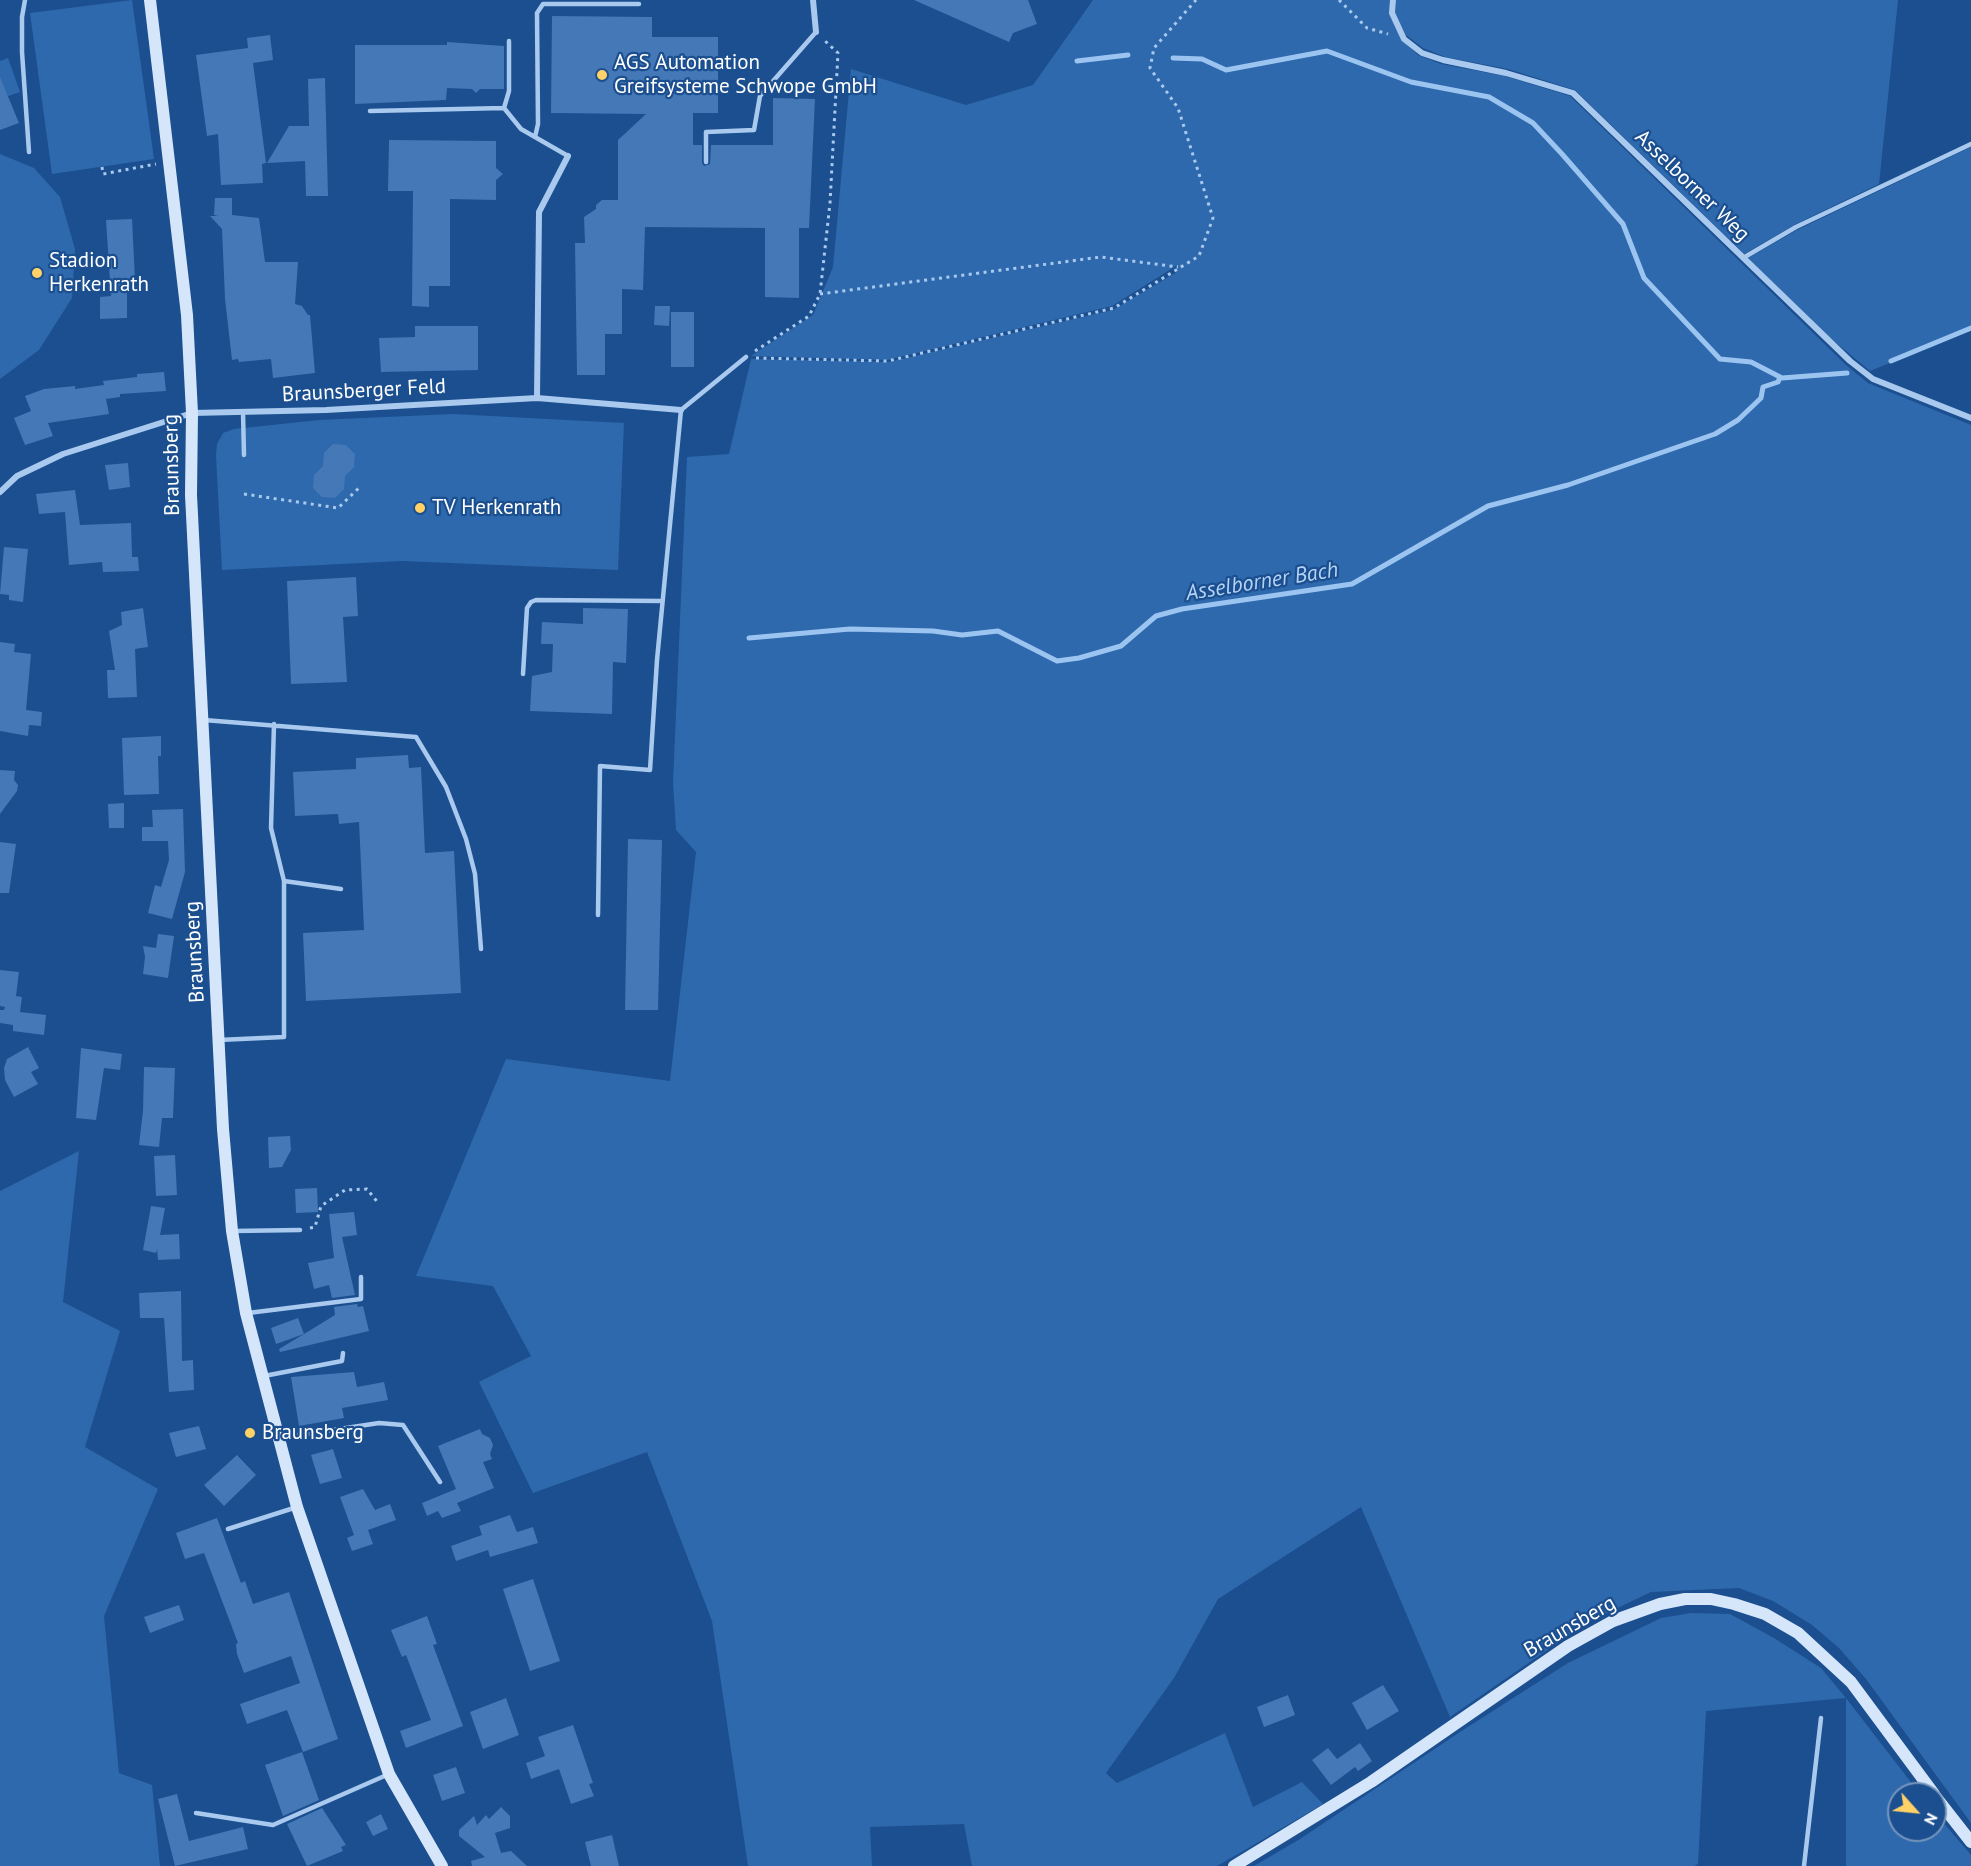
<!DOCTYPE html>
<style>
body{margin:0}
#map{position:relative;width:1971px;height:1866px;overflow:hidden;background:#1b4f8f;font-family:"PT Sans",sans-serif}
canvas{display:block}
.north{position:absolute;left:1887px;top:1782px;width:60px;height:60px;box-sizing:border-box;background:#1b4f8f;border:2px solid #7695bc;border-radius:50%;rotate:117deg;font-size:16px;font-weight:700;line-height:24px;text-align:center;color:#fff}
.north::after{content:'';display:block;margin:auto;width:21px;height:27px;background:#ffd166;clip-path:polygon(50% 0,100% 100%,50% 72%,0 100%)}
</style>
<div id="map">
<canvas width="1971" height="1866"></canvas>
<div class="north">N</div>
</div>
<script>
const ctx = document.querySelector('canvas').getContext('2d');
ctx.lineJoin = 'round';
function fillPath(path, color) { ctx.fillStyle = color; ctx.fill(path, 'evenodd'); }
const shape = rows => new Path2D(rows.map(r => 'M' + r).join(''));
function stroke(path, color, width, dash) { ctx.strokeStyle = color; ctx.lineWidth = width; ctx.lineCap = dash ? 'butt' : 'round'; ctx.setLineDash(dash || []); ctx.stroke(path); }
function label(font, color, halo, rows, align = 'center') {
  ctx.font = font + ' "PT Sans",sans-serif'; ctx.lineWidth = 4.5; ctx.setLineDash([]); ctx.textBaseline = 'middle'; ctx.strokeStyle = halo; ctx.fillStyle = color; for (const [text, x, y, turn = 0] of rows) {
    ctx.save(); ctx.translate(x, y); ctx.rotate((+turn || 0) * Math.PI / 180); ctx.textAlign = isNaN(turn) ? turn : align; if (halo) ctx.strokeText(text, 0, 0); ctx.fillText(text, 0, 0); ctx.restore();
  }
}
fillPath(shape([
 [132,0,154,159,52,174,30,13],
 [1093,0,1391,0,1400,37,1418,55,1441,64,1505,76,1570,96,1846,365,1868,383,1971,425,1971,1823,1866,1679,1839,1648,1812,1625,1773,1601,1739,1588,1651,1592,1588,1622,1450,1717,1361,1507,1218,1599,1174,1678,1106,1773,1117,1783,1225,1733,1253,1807,1302,1782,1323,1804,1245,1850,1217,1866,972,1866,964,1824,870,1827,872,1866,748,1866,712,1621,647,1452,533,1493,479,1382,531,1356,493,1286,416,1276,506,1059,670,1081,696,852,676,830,673,783,687,457,729,454,751,359,889,362,1113,310,1177,272,1176,266,1112,306,887,360,751,356,813,315,833,267,851,69,966,105,1033,85],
 [1396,0,1898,0,1879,184,1796,224,1744,254,1575,90,1508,69,1445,57,1423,48,1406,35,1395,14],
 [8,58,20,92,0,99,0,61],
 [1971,147,1971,330,1870,371,1823,332,1748,258,1797,230],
 [0,154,34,168,60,197,75,249,72,298,39,350,0,379],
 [453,414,624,423,618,570,402,561,222,570,216,456,217,444,223,433,234,429,319,420],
 [79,1151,63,1302,120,1331,85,1447,158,1489,104,1616,119,1773,152,1785,160,1866,0,1866,0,1191],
 [1691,1613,1730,1614,1774,1638,1821,1668,1846,1698,1920,1794,1899,1794,1899,1830,1935,1830,1935,1813,1971,1855,1971,1866,1846,1866,1846,1698,1706,1711,1698,1864,1694,1866,1254,1866,1300,1839,1463,1730,1568,1663,1661,1618]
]), '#2e69ad');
stroke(shape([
 [1173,58,1202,59,1226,70,1327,51,1411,82,1489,97,1533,123,1562,154,1623,224,1644,278,1720,359,1751,362,1782,378,1847,373],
 [1077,61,1128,55],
 [1891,361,1971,328],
 [749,638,850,629,933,631,962,635,998,631,1057,661,1079,658,1121,646,1156,616,1182,609,1352,584,1488,506,1568,485,1715,434,1738,420,1761,398,1763,387,1778,382,1780,377]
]), '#9cc4f0', 5);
fillPath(shape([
 [914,0,1028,0,1037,24,1013,33,1009,42],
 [552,16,652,17,652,37,718,37,718,113,693,113,693,145,702,145,702,163,704,166,710,164,711,145,773,145,773,98,815,99,809,228,799,228,799,298,765,297,765,228,645,227,643,290,622,289,622,334,605,334,605,375,577,375,575,243,585,243,584,217,596,209,596,205,602,200,618,200,618,140,646,114,551,113],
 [270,35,273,60,253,63,266,163,262,164,263,183,221,185,218,134,207,136,196,55,248,48,247,38],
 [447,42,504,46,504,89,480,89,476,93,472,89,447,88,446,100,355,104,355,45,447,45],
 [0,77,19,123,0,130],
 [325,78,328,196,306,196,305,161,267,163,289,126,309,126,308,79],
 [389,140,496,141,496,168,503,174,496,180,496,200,450,199,450,286,429,286,429,307,412,306,413,191,388,191],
 [215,198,232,198,232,215,259,218,265,262,298,262,295,304,302,306,308,315,310,315,315,373,273,378,271,359,239,362,238,359,232,360,225,299,222,229,210,216,218,216,214,215],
 [132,219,135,279,127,280,127,318,100,319,100,297,111,296,106,220],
 [655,306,670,306,669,326,654,325],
 [671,312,694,312,694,367,671,367],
 [415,326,478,326,478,370,381,372,379,338,415,337],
 [164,372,166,391,120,394,120,397,106,399,109,414,48,423,53,436,25,445,14,418,31,411,25,396,44,389,75,386,75,389,104,385,103,381,137,377,137,374],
 [333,444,346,445,355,454,354,467,345,476,344,489,335,498,322,497,313,488,314,475,323,466,324,453],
 [128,463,130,487,109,490,105,465],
 [75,490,80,525,131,523,132,557,138,557,139,571,103,572,102,562,69,565,65,512,39,514,36,494],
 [4,547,28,549,23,602,9,600,9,595,0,594],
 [356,577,358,616,343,617,347,682,291,684,287,581],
 [143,608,148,647,135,649,137,697,108,698,107,670,115,670,109,631,122,625,121,612],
 [583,608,628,609,626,663,613,662,612,714,530,711,532,676,552,672,553,644,541,644,542,622,583,624],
 [0,642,15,644,14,652,31,654,26,710,42,712,41,726,29,725,28,736,0,731],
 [161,736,161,756,158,756,159,794,124,795,122,738],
 [408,755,409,768,421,767,425,853,454,851,461,993,306,1001,303,933,364,930,359,822,339,824,338,814,295,816,293,772,356,769,356,758],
 [0,770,15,771,14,780,18,785,17,791,0,814],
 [124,803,124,828,109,828,108,804],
 [183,809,185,872,172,919,148,913,155,885,161,887,169,860,168,841,142,841,142,827,153,827,152,810],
 [628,839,662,840,658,1010,625,1010],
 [0,842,16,844,9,893,0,893],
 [158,934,174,936,168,978,143,974,145,957,143,946,156,948],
 [0,970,19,972,16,996,22,997,20,1012,46,1015,44,1035,13,1031,13,1025,0,1023,0,1010,4,1010,5,1007,0,1006],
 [28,1047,39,1068,31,1072,38,1084,14,1097,5,1080,4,1068,7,1059],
 [81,1048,122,1054,120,1070,104,1068,96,1120,76,1118],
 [144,1067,175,1068,173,1118,162,1118,159,1147,139,1145,143,1111],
 [290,1136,291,1150,282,1167,269,1168,268,1137],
 [175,1155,177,1195,156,1196,154,1156],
 [317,1188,318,1212,296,1213,295,1189],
 [151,1206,165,1208,160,1235,179,1234,180,1259,158,1260,157,1249,156,1253,143,1250],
 [354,1212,357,1235,342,1237,355,1295,332,1298,329,1285,314,1289,308,1263,334,1258,329,1214],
 [181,1291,182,1361,193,1360,194,1390,169,1392,164,1318,140,1318,139,1293],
 [357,1304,358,1307,363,1306,369,1331,280,1352,279,1349,304,1334,276,1344,271,1328,298,1318,304,1334,335,1315,334,1307],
 [354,1372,357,1387,384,1382,388,1400,342,1408,344,1418,299,1426,291,1377],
 [199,1426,206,1449,176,1457,169,1433],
 [480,1429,482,1434,490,1438,493,1445,490,1454,492,1459,483,1462,494,1488,457,1503,461,1511,442,1518,438,1511,427,1516,422,1503,456,1489,438,1446],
 [333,1449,342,1478,320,1484,311,1455],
 [237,1455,256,1475,224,1506,204,1485],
 [363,1489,375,1510,390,1504,396,1520,368,1530,373,1544,352,1551,347,1538,354,1535,340,1497],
 [510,1515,517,1532,533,1527,538,1543,490,1557,488,1550,456,1561,451,1546,482,1535,479,1526],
 [217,1518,241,1583,245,1581,253,1604,289,1592,338,1739,303,1752,287,1710,247,1724,240,1704,300,1683,291,1656,244,1673,237,1654,236,1644,238,1643,204,1553,185,1559,176,1533],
 [533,1579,560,1661,530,1671,503,1589],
 [179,1605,184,1620,150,1633,144,1617],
 [427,1616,437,1644,433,1645,463,1726,406,1748,400,1731,431,1720,406,1655,402,1657,391,1630],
 [1383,1685,1399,1711,1367,1730,1352,1703],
 [1288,1695,1295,1715,1264,1727,1257,1707],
 [506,1698,519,1735,483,1749,470,1712],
 [573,1725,593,1783,589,1784,594,1796,571,1804,559,1769,531,1779,526,1763,545,1756,538,1737],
 [1360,1743,1372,1761,1358,1771,1355,1767,1331,1785,1312,1760,1328,1748,1337,1759],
 [302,1752,319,1800,283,1816,265,1765],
 [456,1767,465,1793,442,1801,433,1775],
 [177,1794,189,1841,243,1827,248,1849,175,1866,158,1799],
 [501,1807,510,1816,510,1828,495,1833,501,1853,511,1851,527,1866,472,1866,471,1861,485,1857,459,1836,459,1830,474,1816,477,1825,486,1815,489,1819],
 [322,1808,346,1845,341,1847,343,1851,307,1866,287,1824],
 [381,1814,388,1829,373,1836,366,1822],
 [612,1835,619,1866,591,1866,585,1842]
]), '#4478b7');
stroke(shape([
 [1339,0,1367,28,1388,34],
 [102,167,103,174,156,164],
 [820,294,1101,257,1178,267],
 [755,351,809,316,820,294,830,203,838,53,824,40],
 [756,358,888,361,1114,308,1199,256,1213,218,1178,108,1150,68,1154,48,1196,0],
 [244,494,338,508,361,486],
 [310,1228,315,1227,321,1206,345,1190,367,1189,379,1204]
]), '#a9c9ee', 3, [3, 4.5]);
stroke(shape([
 [25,0,22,17,22,52,29,152],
 [504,108,509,91,509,41],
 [370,111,504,108,521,129,568,156],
 [535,137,538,124,537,13,543,4,639,4],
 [706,162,706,132,754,130,760,96,816,32],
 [1743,258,1796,227,1971,144],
 [243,412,244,455],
 [523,674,527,608,531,602,536,600,662,601],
 [204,720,416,737,446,787,466,839,475,874,481,949],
 [274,724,271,828,284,881,341,889],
 [598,915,600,766,650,770,657,660,681,410,746,357],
 [219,1040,284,1037,284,881],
 [233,1231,300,1230],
 [248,1313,361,1299,361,1277],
 [264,1376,342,1361,343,1353],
 [280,1438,379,1423,403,1425,440,1482],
 [228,1529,297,1507],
 [196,1813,273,1825,389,1774],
 [1804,1866,1821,1718]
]), '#a9c9ee', 4.5);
stroke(shape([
 [813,0,816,32],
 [1393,0,1392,13,1404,39,1422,53,1443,60,1506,73,1573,93,1850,361,1873,379,1971,418],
 [537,398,539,212,568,156],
 [0,492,17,476,63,454,192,413,326,410,537,398,681,410]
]), '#a9c9ee', 6);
stroke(shape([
 [150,0,187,315,192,413,191,495,223,1129,232,1231,246,1313,297,1507,389,1774,442,1866],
 [1935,1796,1971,1842],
 [1234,1866,1371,1782,1568,1646,1613,1621,1660,1604,1685,1599,1711,1599,1734,1604,1765,1614,1798,1633,1851,1682,1934,1794]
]), '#d6e6fa', 12);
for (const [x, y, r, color] of [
 [602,75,6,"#ffd166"],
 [37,273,6,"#ffd166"],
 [420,508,6,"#ffd166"],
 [250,1433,6,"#ffd166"]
]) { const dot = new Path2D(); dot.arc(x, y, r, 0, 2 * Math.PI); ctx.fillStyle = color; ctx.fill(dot); stroke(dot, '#1b4f8f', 2); }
label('21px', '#fff', '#1b4f8f', [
 ["AGS Automation",614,63],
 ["Greifsysteme Schwope GmbH",614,87],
 ["Stadion",49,261],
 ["Herkenrath",49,285],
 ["TV Herkenrath",432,508],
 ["Braunsberg",262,1433]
], 'left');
label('21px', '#fff', '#1b4f8f', [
 ["Asselborner Weg",1692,186,44],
 ["Braunsberger Feld",364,391,-3],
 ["Braunsberg",172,465,-91],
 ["Braunsberg",195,952,-93],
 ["Braunsberg",1570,1627,-30]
]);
label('italic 22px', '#b5d3f5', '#1b4f8f', [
 ["Asselborner Bach",1262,582,-9]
]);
</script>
